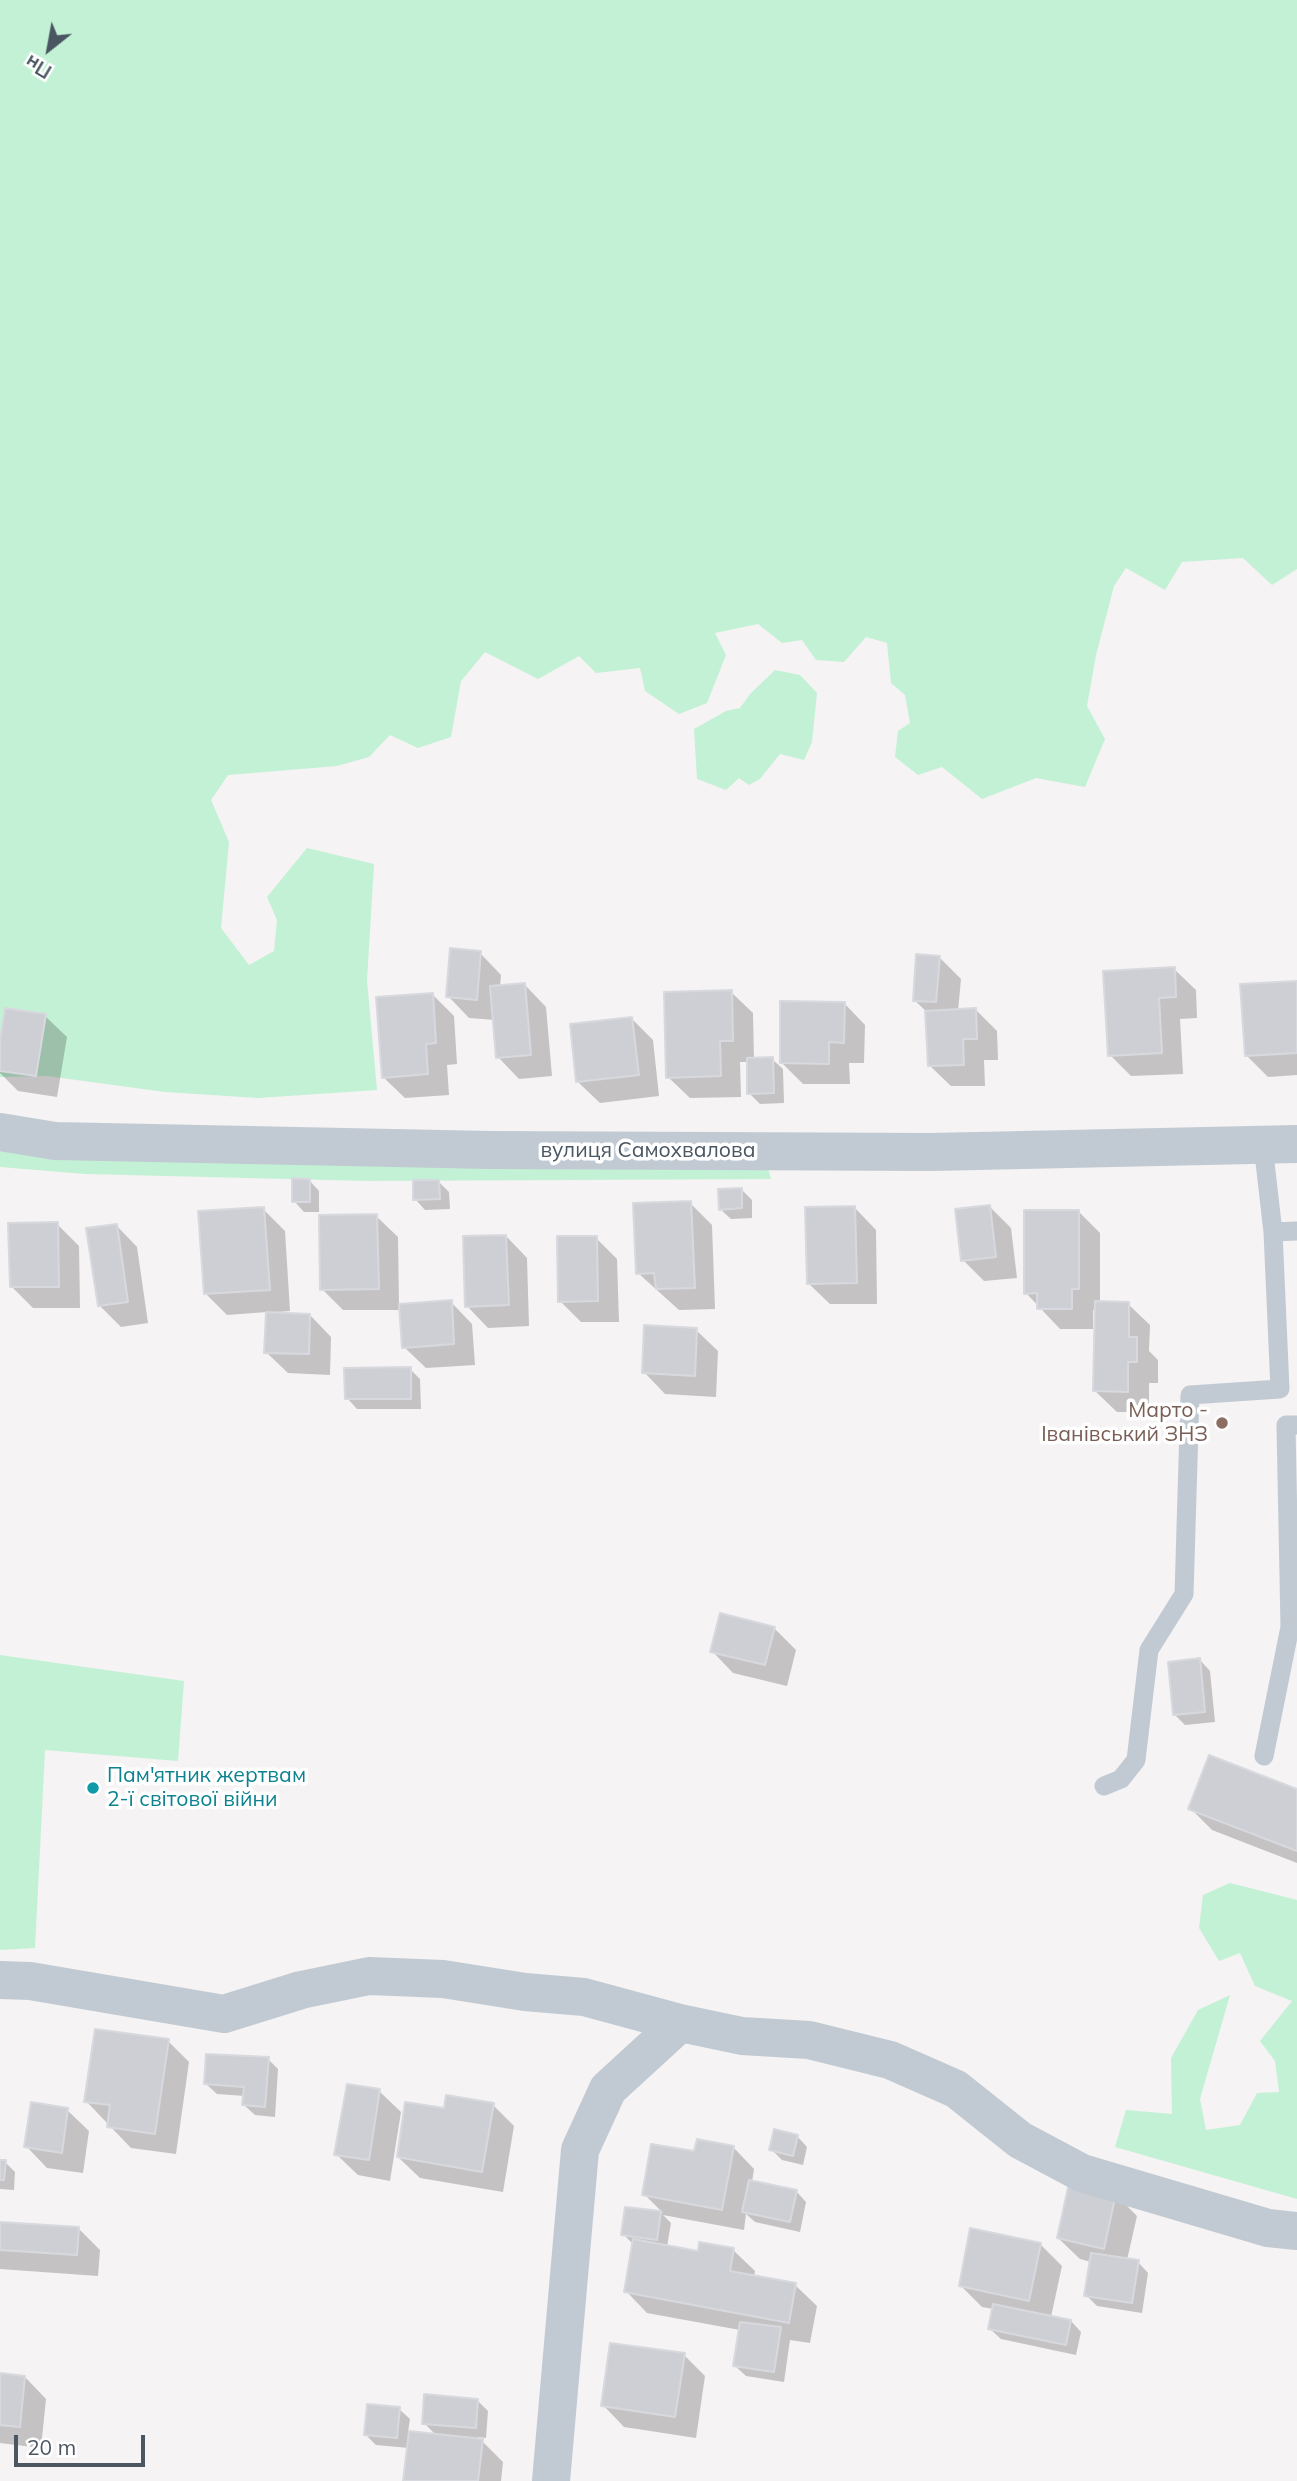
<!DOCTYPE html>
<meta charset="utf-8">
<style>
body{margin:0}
#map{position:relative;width:1297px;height:2481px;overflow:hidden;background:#f5f3f3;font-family:Mulish,sans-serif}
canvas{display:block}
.north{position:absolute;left:14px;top:14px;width:70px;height:70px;-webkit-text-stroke:5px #fff;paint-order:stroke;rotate:211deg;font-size:19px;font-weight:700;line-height:28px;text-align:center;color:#4a5661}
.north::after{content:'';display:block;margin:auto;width:24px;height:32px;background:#4a5661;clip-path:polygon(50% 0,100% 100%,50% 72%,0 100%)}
.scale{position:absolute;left:14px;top:2435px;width:131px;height:32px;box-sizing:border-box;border:4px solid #4a5661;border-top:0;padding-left:9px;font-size:21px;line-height:24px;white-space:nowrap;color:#4a5661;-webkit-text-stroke:5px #fff;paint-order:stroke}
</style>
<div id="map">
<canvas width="1297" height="2481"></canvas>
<div class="north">Пн</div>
<div class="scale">20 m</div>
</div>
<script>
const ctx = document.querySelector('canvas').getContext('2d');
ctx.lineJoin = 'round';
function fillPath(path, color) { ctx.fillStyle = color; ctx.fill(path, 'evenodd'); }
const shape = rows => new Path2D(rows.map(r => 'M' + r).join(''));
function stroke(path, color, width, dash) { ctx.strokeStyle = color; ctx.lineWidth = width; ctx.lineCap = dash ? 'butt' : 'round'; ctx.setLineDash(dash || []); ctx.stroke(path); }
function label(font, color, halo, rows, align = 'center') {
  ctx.font = font + ' Mulish,sans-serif'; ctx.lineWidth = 7; ctx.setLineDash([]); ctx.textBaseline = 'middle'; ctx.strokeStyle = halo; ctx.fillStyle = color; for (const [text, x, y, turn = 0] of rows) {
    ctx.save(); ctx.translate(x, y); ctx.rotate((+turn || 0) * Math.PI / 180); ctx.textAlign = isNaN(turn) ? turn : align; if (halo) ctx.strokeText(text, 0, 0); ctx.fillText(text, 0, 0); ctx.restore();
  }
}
fillPath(shape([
 [0,0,1297,0,1297,569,1272,585,1243,558,1182,562,1165,590,1126,568,1114,586,1096,655,1087,706,1105,739,1085,787,1036,778,982,799,942,767,918,775,895,757,898,731,910,723,905,695,891,683,887,643,866,637,844,662,816,660,802,640,782,643,758,624,715,633,726,655,707,703,679,714,645,691,640,668,596,673,579,656,538,679,485,652,461,681,451,737,418,748,390,735,369,757,337,766,228,775,211,800,229,842,221,928,249,965,274,951,277,920,267,897,307,848,374,864,367,980,377,1090,258,1098,165,1092,47,1076,0,1077],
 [775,670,800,675,817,693,812,742,804,760,780,754,760,779,749,785,739,778,726,790,697,779,694,729,726,711,740,708,750,694],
 [0,1136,766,1161,771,1179,368,1181,85,1174,0,1167],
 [0,1655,184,1681,178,1761,45,1750,35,1948,0,1950],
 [1230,1883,1297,1900,1297,2199,1115,2147,1126,2110,1172,2114,1171,2058,1198,2010,1230,1995,1200,2099,1206,2130,1240,2125,1257,2093,1279,2092,1275,2061,1260,2041,1292,2001,1255,1986,1240,1953,1219,1961,1199,1928,1203,1895]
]), '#c3f1d5');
fillPath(shape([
 [480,953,501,975,500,987,525,985,546,1007,552,1076,519,1079,498,1057,495,1020,469,1018,448,996],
 [939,957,961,979,958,1011,976,1010,997,1031,998,1060,984,1060,985,1086,951,1086,929,1065,927,1012,914,1000],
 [1174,969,1196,990,1197,1018,1180,1019,1183,1074,1131,1076,1110,1055],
 [1297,983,1297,1075,1268,1077,1246,1055],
 [731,992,753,1013,754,1059,772,1059,783,1069,784,1103,760,1104,749,1093,749,1062,740,1062,741,1097,690,1098,668,1077],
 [432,994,454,1016,457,1064,447,1065,449,1095,405,1098,383,1077],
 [844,1003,865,1025,864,1063,849,1063,850,1084,803,1084,781,1062],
 [45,1016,67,1037,57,1097,18,1091,0,1073,0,1051],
 [632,1019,653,1040,659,1096,600,1103,578,1082],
 [309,1180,319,1191,319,1212,304,1212,294,1201],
 [439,1182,449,1192,450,1209,425,1210,415,1199],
 [741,1189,752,1200,752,1218,731,1219,720,1209],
 [690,1203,712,1225,715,1309,679,1310,638,1273],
 [989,1206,1011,1228,1017,1278,984,1281,963,1260],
 [855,1208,876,1230,877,1304,830,1304,808,1283],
 [263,1209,285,1231,290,1311,278,1312,278,1314,310,1315,331,1337,330,1375,288,1373,266,1352,267,1312,227,1315,205,1293],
 [1078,1211,1100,1233,1100,1303,1128,1304,1150,1325,1149,1351,1158,1360,1158,1383,1149,1383,1149,1412,1117,1412,1095,1391,1097,1310,1093,1310,1093,1329,1060,1329,1026,1293],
 [376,1216,398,1237,399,1306,451,1302,472,1324,475,1365,426,1368,404,1347,401,1310,343,1310,322,1289],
 [57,1224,79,1246,80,1308,33,1308,11,1286],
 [116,1225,137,1247,148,1323,121,1327,99,1305],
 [506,1236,527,1258,529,1326,488,1328,467,1306],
 [596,1238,617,1259,619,1322,581,1322,560,1301],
 [696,1330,718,1351,716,1397,665,1394,644,1372],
 [410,1369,420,1379,421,1409,357,1409,347,1398],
 [774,1628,796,1650,787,1686,733,1673,712,1651],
 [1200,1660,1210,1671,1215,1722,1185,1725,1175,1715],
 [1297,1791,1297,1863,1212,1830,1190,1808],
 [168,2041,189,2062,176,2154,131,2148,86,2101],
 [268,2059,278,2069,275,2117,255,2115,244,2105,245,2096,217,2094,206,2084],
 [379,2091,401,2112,390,2181,358,2175,336,2154],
 [493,2105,514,2126,503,2192,420,2178,398,2157],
 [67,2110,89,2131,83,2173,47,2168,26,2146],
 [797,2136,807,2147,803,2165,782,2160,771,2149],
 [733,2147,754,2169,752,2182,796,2191,806,2202,800,2232,755,2222,746,2214,744,2230,663,2215,671,2223,667,2247,699,2253,733,2250,755,2271,754,2277,795,2285,817,2306,810,2343,790,2340,784,2382,746,2376,735,2366,740,2330,647,2313,626,2291,634,2245,623,2234,626,2209,663,2213,644,2194,696,2153],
 [0,2161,5,2162,15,2172,14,2190,0,2189],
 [1116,2195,1137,2216,1127,2260,1138,2262,1148,2273,1142,2313,1097,2306,1086,2295,1091,2262,1080,2259,1058,2238],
 [0,2200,0,2224,79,2229,100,2250,98,2276,0,2269],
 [1040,2244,1062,2266,1051,2317,1071,2321,1081,2332,1076,2355,1001,2339,990,2329,994,2309,982,2307,960,2285],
 [684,2355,705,2376,696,2438,624,2427,603,2405],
 [0,2374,25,2377,46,2399,41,2448,0,2443],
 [477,2400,488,2411,486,2438,478,2437,503,2462,501,2481,405,2481,409,2448,376,2445,365,2434,399,2409,410,2419,408,2432,436,2435,424,2423]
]), '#0003');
const building = shape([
 [450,948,481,951,477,1000,446,997,450,948],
 [916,954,940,956,936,1002,913,1001,916,954],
 [1175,967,1176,997,1159,998,1162,1053,1108,1056,1103,971,1175,967],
 [1297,981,1297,1053,1245,1056,1240,984,1297,981],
 [525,983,531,1055,496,1058,490,986,525,983],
 [732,990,733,1041,720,1041,721,1076,666,1078,664,992,732,990],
 [433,993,436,1043,426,1044,428,1074,382,1078,376,997,433,993],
 [780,1001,845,1002,844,1043,829,1042,829,1064,780,1063,780,1001],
 [5,1008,46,1014,36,1076,0,1071,0,1039,5,1008],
 [976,1008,977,1039,963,1039,964,1065,928,1066,925,1011,976,1008],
 [632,1017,639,1075,576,1082,570,1024,632,1017],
 [773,1057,774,1093,747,1094,747,1058,773,1057],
 [292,1178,310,1179,310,1202,292,1202,292,1178],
 [413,1180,439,1180,440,1199,413,1200,413,1180],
 [742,1188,742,1208,719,1210,718,1189,742,1188],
 [691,1201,695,1288,656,1289,654,1273,636,1274,633,1203,691,1201],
 [990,1205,996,1257,961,1261,955,1209,990,1205],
 [855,1206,857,1283,807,1284,805,1207,855,1206],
 [264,1207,270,1290,204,1294,198,1211,264,1207],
 [1024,1210,1079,1210,1079,1289,1072,1289,1072,1309,1037,1309,1037,1293,1024,1294,1024,1210],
 [377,1214,379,1289,320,1290,319,1215,377,1214],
 [58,1222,59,1287,10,1287,8,1223,58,1222],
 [117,1224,128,1302,98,1306,86,1228,117,1224],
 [506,1235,509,1305,465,1307,463,1236,506,1235],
 [557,1236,597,1236,598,1301,558,1302,557,1236],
 [452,1300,454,1344,402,1348,399,1304,452,1300],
 [1095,1301,1129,1302,1129,1337,1137,1337,1137,1362,1128,1362,1128,1392,1093,1391,1095,1301],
 [266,1312,310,1314,309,1354,264,1353,266,1312],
 [644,1325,697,1328,695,1376,642,1373,644,1325],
 [411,1367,411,1399,345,1399,344,1368,411,1367],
 [720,1613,775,1627,765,1665,710,1652,720,1613],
 [1200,1658,1205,1712,1173,1715,1168,1662,1200,1658],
 [1209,1755,1297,1789,1297,1851,1188,1809,1209,1755],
 [95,2029,169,2039,155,2134,107,2127,110,2105,84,2102,95,2029],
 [206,2054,269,2057,265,2107,242,2105,244,2087,204,2084,206,2054],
 [347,2084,380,2089,369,2160,334,2155,347,2084],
 [446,2095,494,2103,482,2172,397,2157,405,2102,444,2108,446,2095],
 [31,2102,68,2108,62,2153,24,2147,31,2102],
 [774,2129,798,2135,793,2156,769,2150,774,2129],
 [697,2139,734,2146,722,2210,642,2195,651,2144,694,2151,697,2139],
 [0,2160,6,2160,4,2180,0,2180,0,2160],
 [749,2180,797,2190,790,2222,742,2212,749,2180],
 [1069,2183,1116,2193,1104,2249,1057,2238,1069,2183],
 [625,2207,661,2211,657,2240,621,2235,625,2207],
 [0,2222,79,2227,77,2255,0,2250,0,2222],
 [970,2228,1041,2243,1029,2301,959,2286,970,2228],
 [633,2239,698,2251,699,2242,734,2248,730,2271,796,2283,789,2323,624,2292,633,2239],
 [1091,2253,1139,2260,1132,2303,1084,2296,1091,2253],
 [993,2304,1071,2320,1066,2345,988,2329,993,2304],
 [740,2322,781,2327,774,2372,733,2366,740,2322],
 [610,2343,685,2353,675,2417,601,2406,610,2343],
 [0,2373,25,2376,20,2427,0,2425,0,2373],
 [424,2394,478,2399,476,2428,422,2424,424,2394],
 [367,2404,400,2407,397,2438,364,2435,367,2404],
 [409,2431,483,2439,478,2481,403,2481,409,2431]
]);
fillPath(building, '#cdcfd5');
stroke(building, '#d7d9de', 2);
stroke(shape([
 [1263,1145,1273,1232],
 [1264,1756,1290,1627,1286,1425,1297,1425],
 [1104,1786,1121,1779,1136,1760,1149,1650,1184,1594,1190,1395,1280,1389,1273,1232,1297,1231]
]), '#c1cad2', 19);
stroke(shape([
 [0,1132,55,1141,490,1150,931,1152,1297,1144],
 [0,1980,30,1981,224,2014,301,1990,369,1976,443,1979,525,1992,584,1997,680,2023],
 [551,2481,580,2150,608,2089,680,2023,742,2036,809,2040,890,2060,956,2089,1020,2140,1082,2173,1268,2228,1297,2231]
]), '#c1cad2', 38);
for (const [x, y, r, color] of [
 [1222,1423,7,"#8d6e63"],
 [93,1788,7,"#0f9aa8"]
]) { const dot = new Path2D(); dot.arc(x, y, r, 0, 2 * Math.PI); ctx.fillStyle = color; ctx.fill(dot); stroke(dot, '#fff', 2.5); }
label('21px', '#4a5661', '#fff', [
 ["вулиця Самохвалова",648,1151]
]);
label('21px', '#785e54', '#fff', [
 ["Марто -",1208,1411],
 ["Іванівський ЗНЗ",1208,1435]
], 'right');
label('21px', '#0d838f', '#fff', [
 ["Пам'ятник жертвам",107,1776],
 ["2-ї світової війни",107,1800]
], 'left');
</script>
